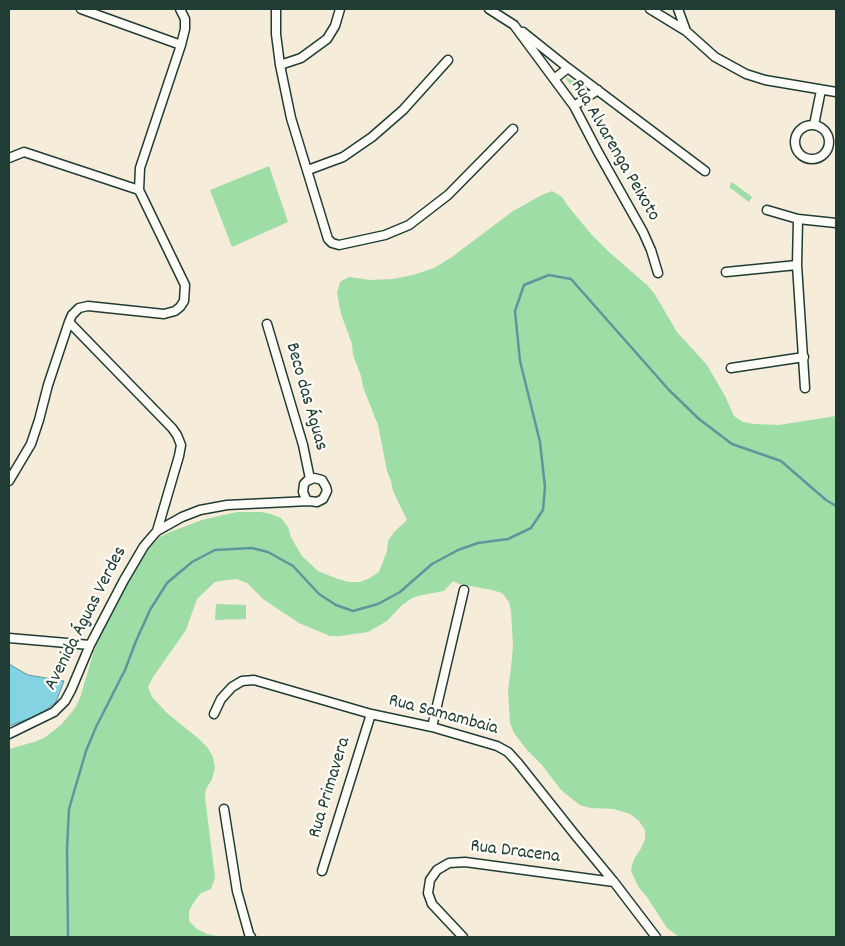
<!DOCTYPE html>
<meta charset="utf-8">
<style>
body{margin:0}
#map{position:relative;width:845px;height:946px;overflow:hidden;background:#f6ecda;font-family:Dekko,sans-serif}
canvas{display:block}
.frame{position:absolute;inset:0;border:10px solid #1f3d34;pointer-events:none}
</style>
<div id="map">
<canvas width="845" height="946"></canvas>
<div class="frame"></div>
</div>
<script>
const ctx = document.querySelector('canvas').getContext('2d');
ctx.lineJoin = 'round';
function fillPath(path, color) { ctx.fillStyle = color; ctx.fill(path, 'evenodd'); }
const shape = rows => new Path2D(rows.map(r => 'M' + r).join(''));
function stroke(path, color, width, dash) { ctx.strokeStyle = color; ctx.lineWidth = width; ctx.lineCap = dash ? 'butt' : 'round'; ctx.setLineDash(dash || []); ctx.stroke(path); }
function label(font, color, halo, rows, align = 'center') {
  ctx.font = font + ' Dekko,sans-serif'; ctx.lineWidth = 4.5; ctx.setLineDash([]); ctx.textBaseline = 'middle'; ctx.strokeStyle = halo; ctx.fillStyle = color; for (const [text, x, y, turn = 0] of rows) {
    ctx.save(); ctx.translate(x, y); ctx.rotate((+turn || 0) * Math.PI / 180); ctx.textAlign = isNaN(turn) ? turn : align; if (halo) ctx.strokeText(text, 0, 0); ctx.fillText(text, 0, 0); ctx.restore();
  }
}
fillPath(shape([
 [565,77,589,89,590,91,580,98],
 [269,166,288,222,232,247,210,190],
 [732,182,752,197,749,202,729,187],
 [552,191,562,197,568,206,591,234,609,252,647,285,654,293,677,332,707,365,725,396,734,416,743,422,754,424,779,425,836,416,836,937,679,937,667,928,647,897,640,889,635,880,631,870,634,859,640,850,645,840,645,830,639,821,630,814,614,809,591,808,580,805,572,799,561,790,542,765,527,750,514,733,510,723,508,690,511,668,513,645,511,612,509,602,502,593,492,590,459,584,453,581,444,591,422,595,412,598,402,605,387,621,368,632,340,636,330,636,299,623,263,599,247,583,237,579,226,580,215,582,197,599,186,630,153,677,148,687,152,697,167,713,199,739,207,747,213,757,215,768,212,779,206,789,205,797,215,878,211,889,201,893,194,902,189,911,189,921,197,929,207,934,222,937,9,937,9,749,34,742,44,738,61,725,75,708,80,698,93,654,104,623,116,604,137,566,150,547,160,537,170,532,202,520,223,515,237,512,261,512,271,514,281,518,288,527,291,537,296,546,302,556,318,571,338,579,349,582,360,582,370,578,379,572,387,551,388,541,394,532,407,520,393,491,391,481,387,471,378,425,363,387,361,376,353,355,352,344,341,314,337,293,340,282,349,277,370,280,393,279,413,275,434,268,452,257,513,211,542,195],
 [216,604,246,605,246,619,215,620]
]), '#9edda6');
const water = shape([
 [9,664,28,675,64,681,56,702,41,714,9,726,9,664]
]);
fillPath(water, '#84d3e3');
stroke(water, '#5c979d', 1);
stroke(shape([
 [68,937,67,849,69,809,86,751,96,727,125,670,136,641,150,610,167,583,192,562,215,550,252,548,268,552,293,566,319,594,336,605,353,611,378,604,400,592,432,564,458,550,478,543,508,539,531,528,543,510,545,487,540,442,520,361,515,311,524,285,549,275,571,279,669,390,699,419,732,444,781,461,826,500,836,506]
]), '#5c979d', 2.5);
const minor = shape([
 [81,9,181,45],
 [276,9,276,34,280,65,291,118,328,239,332,243,339,245,385,235,409,225,448,195,513,129],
 [489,9,514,25,574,106,598,152,643,232,651,250,658,273],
 [650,9,686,31],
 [678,9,686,31,715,57,746,74,765,80,836,92],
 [523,32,568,68,705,171],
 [280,65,301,58,327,39,335,26,340,9],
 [554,79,568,68],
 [574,106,598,90],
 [814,125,821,90],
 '795 142a17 17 0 1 1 34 0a17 17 0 1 1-34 0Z',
 [9,158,24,152,139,190],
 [308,170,343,157,372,137,403,110,448,60],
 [767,210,798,219,836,223],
 [798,219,797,265,805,388],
 [726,272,797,265],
 [69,322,172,428,177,435,181,445,179,456,157,531],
 [267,324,303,445,310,479],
 [731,368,804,357],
 [9,481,31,444,39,420,48,385,69,322,72,315,79,308,88,306,164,314,175,311,180,307,184,301,185,285,139,190,140,168,181,45,185,29,185,19,180,9],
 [9,638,90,645],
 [214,714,221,699,232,687,242,681,254,680,371,714,432,727,497,746,508,752,518,763,576,836,614,882,656,937],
 [432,727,464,590],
 [9,734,54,712,65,701,71,690,90,645,124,580,144,546,157,531,182,517,200,510,227,505,309,501,317,502,323,499,327,491,326,487,322,480,314,478,307,481,304,484,303,492,306,499,309,501],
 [224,809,237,891,249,934,251,937],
 [322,871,371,714],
 [463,937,432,904,428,893,430,880,437,870,449,863,465,862,614,882]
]);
stroke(minor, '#1f3d34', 11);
stroke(minor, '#fdfcf7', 8);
label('19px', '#1f3d34', '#fdfcf7', [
 ["Rua Alvarenga Peixoto",614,151,60],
 ["Beco das Águas",305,397,74],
 ["Avenida Águas Verdes",87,619,-63],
 ["Rua Samambaia",443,716,15],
 ["Rua Primavera",331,788,-73],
 ["Rua Dracena",515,853,7]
]);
</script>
